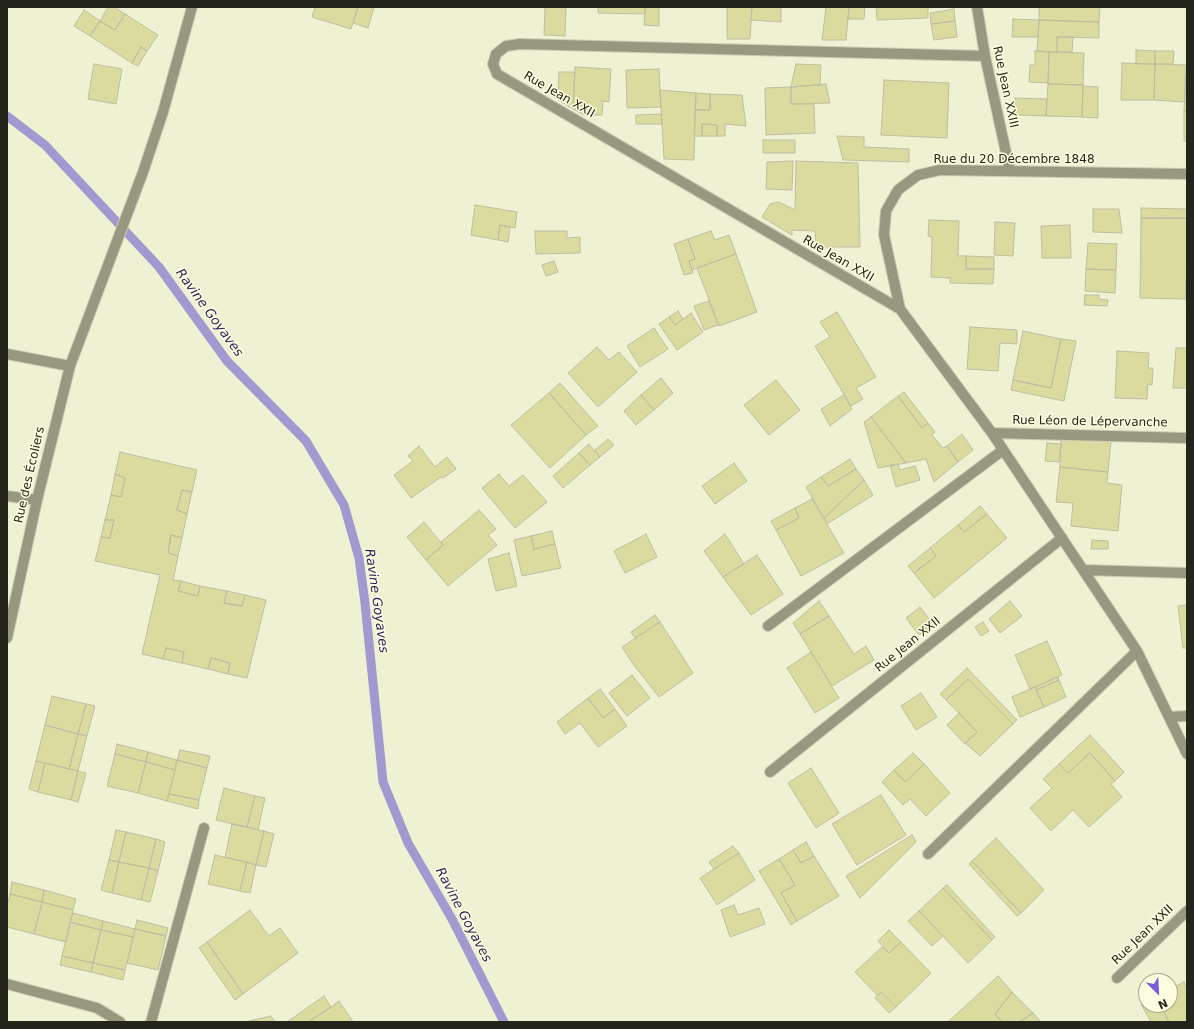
<!DOCTYPE html>
<meta charset="utf-8">
<style>
body{margin:0}
#map{position:relative;width:1194px;height:1029px;overflow:hidden;background:#eff1d3;font-family:"DejaVu Sans",sans-serif}
canvas{display:block}
.frame{position:absolute;inset:0;border:8px solid #25261b;pointer-events:none}
.north{position:absolute;left:1138px;top:973px;width:40px;height:40px;box-sizing:border-box;background:#fdfee0;border:1px solid #a7a891;border-radius:50%;rotate:156deg;font-size:11px;font-weight:700;line-height:16px;text-align:center;color:#25261b}
.north::after{content:'';display:block;margin:auto;width:14px;height:18px;background:#7c5dd7;clip-path:polygon(50% 0,100% 100%,50% 72%,0 100%)}
</style>
<div id="map">
<canvas width="1194" height="1029"></canvas>
<div class="frame"></div>
<div class="north">N</div>
</div>
<script>
const ctx = document.querySelector('canvas').getContext('2d');
ctx.lineJoin = 'round';
const shape = rows => new Path2D(rows.map(r => 'M' + r).join(''));
function stroke(path, color, width, dash) { ctx.strokeStyle = color; ctx.lineWidth = width; ctx.lineCap = dash ? 'butt' : 'round'; ctx.setLineDash(dash || []); ctx.stroke(path); }
function fillPath(path, color) { ctx.fillStyle = color; ctx.fill(path, 'evenodd'); }
function label(font, color, halo, rows, align = 'center') {
  ctx.font = font + ' "DejaVu Sans",sans-serif'; ctx.lineWidth = 3; ctx.setLineDash([]); ctx.textBaseline = 'middle'; ctx.strokeStyle = halo; ctx.fillStyle = color; for (const [text, x, y, turn = 0] of rows) {
    ctx.save(); ctx.translate(x, y); ctx.rotate((+turn || 0) * Math.PI / 180); ctx.textAlign = isNaN(turn) ? turn : align; if (halo) ctx.strokeText(text, 0, 0); ctx.fillText(text, 0, 0); ctx.restore();
  }
}
stroke(shape([
 [7,116,45,145,159,267,227,361,306,441,344,505,359,558,365,603,383,782,408,843,452,919,504,1022]
]), '#a199d0', 9);
const building = shape([
 [108,7,114,7,125,14,115,30,100,21,108,7],
 [315,7,358,7,351,29,312,17,315,7],
 [358,7,374,7,368,28,353,23,358,7],
 [545,7,566,7,565,36,544,35,545,7],
 [598,7,645,7,645,14,598,13,598,7],
 [645,7,659,7,659,26,644,25,645,7],
 [727,7,752,7,750,39,727,39,727,7],
 [752,7,781,7,781,22,751,20,752,7],
 [826,7,849,7,846,40,822,40,826,7],
 [849,7,865,7,864,19,848,19,849,7],
 [876,7,928,7,928,18,877,20,876,7],
 [1039,7,1100,7,1099,22,1039,20,1039,7],
 [954,9,955,21,931,24,930,13,954,9],
 [84,10,100,21,90,36,74,26,84,10],
 [125,14,158,35,147,51,141,47,132,63,90,36,100,21,115,30,125,14],
 [1013,19,1039,20,1038,37,1012,37,1013,19],
 [1039,20,1099,22,1099,38,1057,37,1057,52,1037,51,1039,20],
 [955,21,957,37,934,40,931,24,955,21],
 [1057,37,1073,37,1072,52,1057,52,1057,37],
 [141,47,147,51,138,66,132,63,141,47],
 [1136,50,1155,51,1155,64,1136,64,1136,50],
 [1035,51,1049,52,1048,83,1029,82,1030,65,1035,65,1035,51],
 [1155,51,1174,51,1173,64,1155,64,1155,51],
 [1049,52,1084,53,1083,85,1048,84,1049,52],
 [1122,63,1155,64,1154,100,1121,100,1122,63],
 [94,64,122,69,116,104,88,99,94,64],
 [796,64,821,65,820,85,791,87,796,64],
 [1155,64,1186,65,1185,102,1154,100,1155,64],
 [575,67,611,69,609,102,603,101,602,115,584,115,573,109,575,67],
 [659,69,661,107,627,108,626,70,659,69],
 [559,72,575,72,573,109,558,100,559,72],
 [1185,77,1187,77,1187,94,1185,94,1185,77],
 [884,80,949,83,947,138,881,135,884,80],
 [826,84,830,103,791,104,791,87,826,84],
 [1048,84,1083,85,1082,117,1046,116,1048,84],
 [1083,86,1098,87,1098,118,1082,117,1083,86],
 [791,87,791,104,814,104,815,133,766,135,765,88,791,87],
 [660,90,696,93,694,160,664,159,660,90],
 [696,93,710,94,710,110,695,110,696,93],
 [710,94,742,95,746,126,725,124,725,136,717,136,717,125,702,124,702,136,694,136,695,110,710,110,710,94],
 [1185,94,1187,94,1187,111,1184,111,1185,94],
 [1015,98,1047,99,1046,116,1017,115,1015,98],
 [1184,111,1187,111,1187,141,1184,141,1184,111],
 [661,114,662,124,636,124,636,115,661,114],
 [702,124,717,125,717,136,702,136,702,124],
 [837,136,864,137,864,147,909,149,909,162,843,160,837,136],
 [763,140,795,140,795,153,763,153,763,140],
 [793,161,792,190,766,189,767,162,793,161],
 [796,161,858,163,860,247,816,247,815,231,792,230,792,235,762,217,770,204,779,202,795,210,796,161],
 [475,205,517,212,515,228,500,225,498,240,471,235,475,205],
 [1141,208,1187,209,1187,218,1141,218,1141,208],
 [1093,209,1119,209,1122,233,1093,232,1093,209],
 [1141,218,1187,218,1186,299,1140,298,1141,218],
 [929,220,959,221,958,256,966,256,966,269,994,269,993,284,950,283,950,278,931,277,932,237,928,236,929,220],
 [995,222,1015,223,1013,256,994,255,995,222],
 [500,225,510,227,508,242,498,240,500,225],
 [1070,225,1071,258,1042,258,1041,226,1070,225],
 [535,231,567,231,567,238,580,237,580,253,536,254,535,231],
 [711,231,715,240,729,235,736,254,692,270,689,261,695,259,688,239,711,231],
 [688,239,695,259,689,261,693,273,684,275,674,244,688,239],
 [1088,243,1117,244,1116,270,1086,269,1088,243],
 [736,254,757,312,719,326,697,268,736,254],
 [966,256,994,257,994,269,966,269,966,256],
 [554,261,558,272,546,276,542,265,554,261],
 [1086,269,1116,270,1115,293,1085,291,1086,269],
 [1186,281,1187,281,1187,314,1186,299,1186,281],
 [1085,295,1099,295,1099,299,1108,300,1107,306,1084,305,1085,295],
 [709,301,718,325,704,330,694,306,709,301],
 [678,311,683,319,675,325,669,317,678,311],
 [837,312,876,377,856,388,863,399,851,406,815,346,830,337,820,322,837,312],
 [691,313,703,332,677,350,659,324,669,317,675,325,691,313],
 [970,327,1017,330,1017,344,1000,343,998,371,967,369,970,327],
 [654,328,668,349,640,367,627,346,654,328],
 [1023,331,1061,339,1051,388,1013,380,1023,331],
 [1061,339,1076,341,1064,401,1011,390,1013,380,1051,388,1061,339],
 [597,347,609,360,619,352,637,372,598,407,568,373,597,347],
 [1176,348,1187,348,1187,388,1173,388,1176,348],
 [1117,351,1149,353,1148,368,1153,368,1152,385,1148,384,1147,399,1115,398,1117,351],
 [661,378,673,393,654,410,641,395,661,378],
 [776,380,800,410,769,435,744,405,776,380],
 [560,383,598,426,586,435,549,393,560,383],
 [904,392,928,423,922,428,898,396,904,392],
 [549,393,586,435,550,468,511,425,549,393],
 [641,395,654,410,636,425,624,411,641,395],
 [844,395,852,409,830,426,821,409,844,395],
 [898,396,922,428,928,423,935,432,932,435,943,448,947,446,958,462,934,482,926,459,906,463,871,417,898,396],
 [871,417,906,463,878,468,864,422,871,417],
 [962,434,973,450,958,462,947,446,962,434],
 [608,439,614,445,600,457,594,451,608,439],
 [1061,439,1111,441,1108,472,1060,467,1061,439],
 [1047,443,1061,444,1059,462,1045,461,1047,443],
 [589,444,600,457,590,465,579,453,589,444],
 [419,446,435,467,447,457,456,469,443,478,441,477,411,498,394,475,413,461,408,456,419,446],
 [120,452,197,470,192,492,182,490,177,510,187,514,182,538,171,535,168,553,178,556,173,580,181,581,178,591,198,596,200,586,227,591,224,603,242,606,245,595,266,600,247,678,228,674,230,663,211,658,208,669,182,663,184,652,166,648,163,659,142,654,160,575,95,561,101,537,110,538,114,520,105,520,111,495,121,497,125,478,115,474,120,452],
 [579,453,590,465,563,488,553,476,579,453],
 [850,459,856,469,828,486,821,477,850,459],
 [734,463,747,481,715,504,702,486,734,463],
 [898,464,900,470,915,466,920,480,896,487,890,465,898,464],
 [1060,467,1108,472,1107,483,1122,485,1118,531,1071,526,1073,503,1056,502,1060,467],
 [856,469,864,480,824,518,806,487,821,477,828,486,856,469],
 [115,474,125,478,121,497,111,495,115,474],
 [499,474,509,486,523,475,547,502,515,528,482,488,499,474],
 [864,480,873,495,827,524,824,518,864,480],
 [182,490,192,492,187,514,177,510,182,490],
 [812,499,844,553,801,576,776,530,799,518,795,508,812,499],
 [980,506,987,514,964,532,958,525,980,506],
 [795,508,799,518,776,530,771,521,795,508],
 [479,510,496,529,488,535,497,545,448,586,426,560,443,545,441,542,479,510],
 [987,514,1007,538,934,598,914,573,936,556,930,548,958,525,964,532,987,514],
 [105,520,114,520,110,538,101,537,105,520],
 [424,522,443,545,426,560,407,537,424,522],
 [552,531,555,544,534,549,531,536,552,531],
 [646,534,657,557,625,573,614,551,646,534],
 [725,534,744,564,723,577,704,551,725,534],
 [171,535,182,538,178,556,168,553,171,535],
 [531,536,534,549,555,544,561,568,522,576,514,540,531,536],
 [1092,540,1108,541,1108,549,1091,549,1092,540],
 [930,548,936,556,914,573,908,566,930,548],
 [509,553,517,586,496,591,488,559,509,553],
 [757,555,783,594,751,615,723,577,757,555],
 [181,581,200,586,198,596,178,591,181,581],
 [227,591,245,595,242,606,224,603,227,591],
 [819,601,829,616,800,634,793,623,819,601],
 [1010,601,1022,616,1000,633,989,619,1010,601],
 [1187,605,1187,648,1183,648,1178,606,1187,605],
 [920,607,933,624,919,635,906,618,920,607],
 [655,615,660,622,635,638,631,632,655,615],
 [829,616,854,654,866,646,874,660,832,686,800,634,829,616],
 [660,622,693,673,659,697,633,664,622,647,660,622],
 [983,622,989,631,981,636,975,627,983,622],
 [1047,641,1062,675,1030,689,1015,655,1047,641],
 [166,648,184,652,182,663,163,659,166,648],
 [811,652,839,698,815,713,787,668,811,652],
 [211,658,230,663,228,674,208,669,211,658],
 [967,668,1017,720,1013,724,968,679,946,700,940,694,967,668],
 [632,675,650,698,627,716,609,693,632,675],
 [1058,677,1059,680,1036,690,1035,687,1058,677],
 [968,679,1013,724,980,756,965,743,977,732,946,700,968,679],
 [1059,680,1066,697,1044,707,1036,690,1059,680],
 [1035,687,1044,707,1020,717,1012,697,1035,687],
 [600,689,615,709,603,718,588,698,600,689],
 [921,693,937,717,916,730,901,706,921,693],
 [52,696,86,704,78,734,45,725,52,696],
 [588,698,603,718,615,709,627,726,598,747,580,723,565,734,557,722,588,698],
 [86,704,95,706,87,736,78,734,86,704],
 [959,713,977,732,965,744,947,725,959,713],
 [45,725,78,734,69,769,36,761,45,725],
 [78,734,87,736,78,771,69,769,78,734],
 [1090,735,1124,772,1115,781,1090,753,1068,773,1059,764,1090,735],
 [117,744,148,752,146,762,115,754,117,744],
 [180,750,210,756,207,768,177,760,180,750],
 [148,752,177,760,175,770,146,762,148,752],
 [913,753,924,764,905,782,894,770,913,753],
 [1090,753,1115,781,1111,784,1122,797,1089,827,1073,810,1051,831,1030,808,1052,788,1043,779,1059,764,1068,773,1090,753],
 [115,754,146,762,138,793,107,786,115,754],
 [177,760,207,768,199,800,169,794,177,760],
 [36,761,45,763,38,792,29,789,36,761],
 [146,762,175,770,167,801,138,793,146,762],
 [45,763,78,771,71,800,38,792,45,763],
 [924,764,950,793,926,816,910,799,903,805,882,782,894,770,905,782,924,764],
 [811,768,839,813,816,828,788,783,811,768],
 [78,771,86,773,78,802,71,800,78,771],
 [224,788,255,796,247,827,216,820,224,788],
 [169,794,199,800,198,809,167,801,169,794],
 [881,795,906,835,857,865,832,824,881,795],
 [255,796,265,798,258,830,247,827,255,796],
 [232,824,264,831,256,865,225,857,232,824],
 [116,830,126,832,119,862,109,860,116,830],
 [264,831,274,834,266,867,256,865,264,831],
 [126,832,156,839,149,868,119,862,126,832],
 [912,835,916,842,860,898,846,876,912,835],
 [996,838,1044,890,1021,913,972,861,996,838],
 [156,839,165,842,158,871,149,868,156,839],
 [806,842,814,856,801,863,793,850,806,842],
 [733,846,739,853,714,869,709,862,733,846],
 [793,850,801,863,814,856,839,896,797,921,781,893,795,885,779,859,793,850],
 [739,853,755,880,717,905,700,878,739,853],
 [215,855,247,862,240,891,208,884,215,855],
 [779,859,795,885,781,893,797,921,791,925,759,871,779,859],
 [109,860,119,862,112,893,101,890,109,860],
 [972,861,1021,913,1017,916,969,864,972,861],
 [119,862,149,868,141,900,112,893,119,862],
 [247,862,256,865,250,893,240,891,247,862],
 [149,868,158,871,150,902,141,900,149,868],
 [12,882,44,890,42,902,10,894,12,882],
 [947,885,995,937,992,940,943,888,947,885],
 [943,888,992,940,968,963,919,911,943,888],
 [44,890,76,899,73,910,42,902,44,890],
 [10,894,42,902,34,934,7,927,7,906,10,894],
 [42,902,73,910,66,942,34,934,42,902],
 [734,905,738,915,759,908,765,924,730,937,721,910,734,905],
 [250,910,269,936,280,928,298,953,243,994,207,942,250,910],
 [919,911,943,936,932,946,908,921,919,911],
 [73,913,103,921,101,930,70,922,73,913],
 [137,920,168,928,166,936,135,929,137,920],
 [103,921,135,929,133,937,101,930,103,921],
 [70,922,101,930,93,963,62,956,70,922],
 [135,929,166,936,158,970,127,963,135,929],
 [101,930,133,937,125,970,93,963,101,930],
 [889,930,901,942,889,953,878,941,889,930],
 [207,942,243,994,235,1000,199,948,207,942],
 [901,942,931,973,896,1007,881,992,878,996,855,972,882,947,889,953,901,942],
 [62,956,93,963,91,972,60,965,62,956],
 [93,963,125,970,123,980,91,972,93,963],
 [998,976,1012,992,995,1014,1002,1022,948,1022,998,976],
 [1184,982,1187,989,1187,1022,1169,1022,1160,1005,1170,1005,1170,989,1184,982],
 [881,992,896,1007,889,1013,875,998,881,992],
 [1012,992,1033,1013,1019,1022,1002,1022,995,1014,1012,992],
 [324,996,331,1007,308,1022,287,1022,324,996],
 [339,1001,353,1022,308,1022,331,1007,339,1001],
 [1146,1002,1146,1005,1160,1005,1169,1022,1151,1022,1141,1004,1146,1002],
 [1033,1013,1041,1022,1019,1022,1033,1013],
 [271,1016,275,1022,249,1021,271,1016]
]);
fillPath(building, '#dadc9f');
stroke(building, '#bdbea2', 1);
const street = shape([
 [977,7,985,56,1010,171],
 [985,56,520,44,506,46,496,54,493,64,497,74,900,309,992,433,1137,651,1187,754],
 [900,309,884,235,886,211,898,190,918,175,940,170,1187,174],
 [7,354,70,366],
 [992,433,1187,438],
 [7,496,37,500],
 [1084,570,1187,573],
 [768,626,1003,450],
 [7,638,37,500,70,366,143,172,163,112,192,7],
 [1169,717,1187,716],
 [770,772,1062,538],
 [928,854,1137,651],
 [1117,978,1187,911],
 [7,984,97,1008,120,1022],
 [151,1022,204,828]
]);
stroke(street, '#cbccb2', 12);
stroke(street, '#97987f', 10);
label('12px', '#25261b', '#fdfee0', [
 ["Rue Jean XXIII",1005,87,78],
 ["Rue Jean XXII",559,95,30],
 ["Rue du 20 Décembre 1848",1014,160],
 ["Rue Jean XXII",838,259,30],
 ["Rue Léon de Lépervanche",1090,422,1],
 ["Rue des Écoliers",30,475,-77],
 ["Rue Jean XXII",908,645,-39],
 ["Rue Jean XXII",1143,935,-44]
]);
label('italic 13px', '#2e1c5c', '#fdfee0', [
 ["Ravine Goyaves",209,313,54],
 ["Ravine Goyaves",376,601,82],
 ["Ravine Goyaves",463,915,62]
]);
</script>
